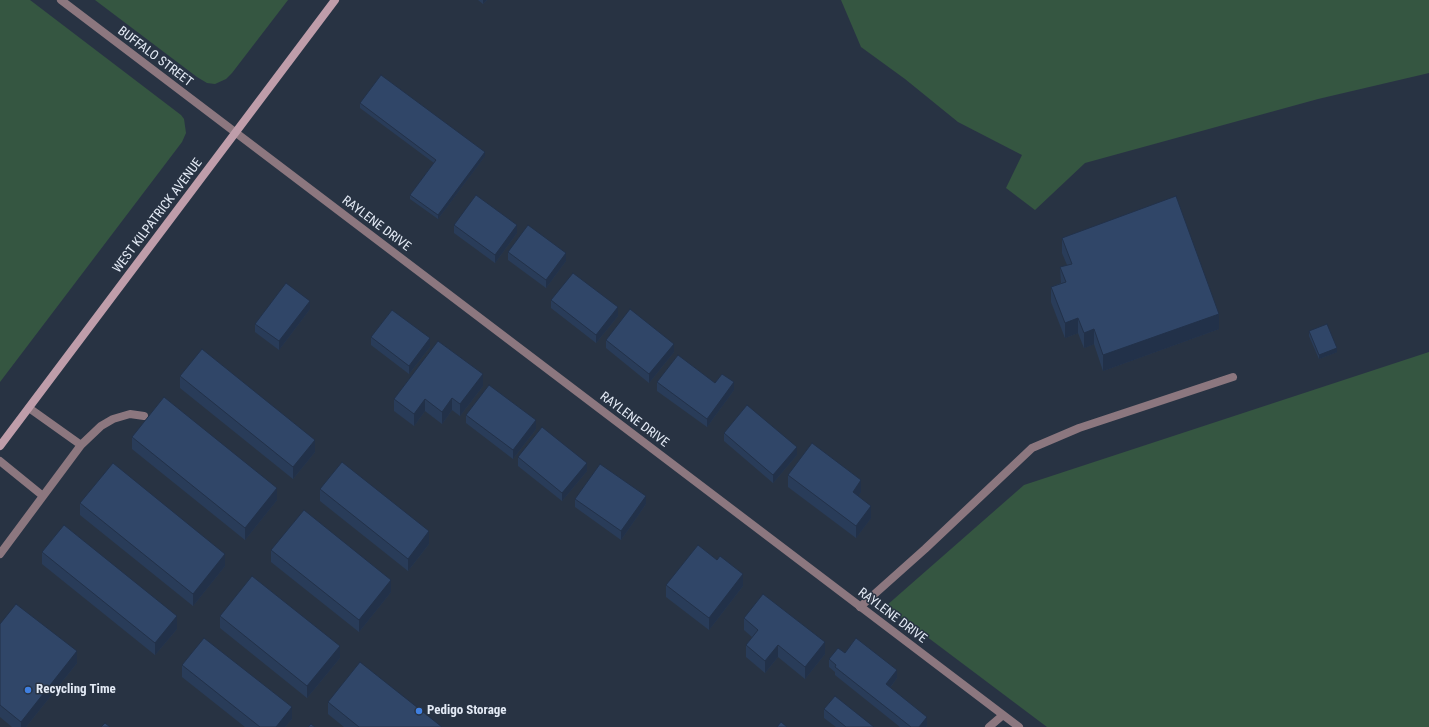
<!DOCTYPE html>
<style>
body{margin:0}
canvas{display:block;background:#283343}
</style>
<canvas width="1429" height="727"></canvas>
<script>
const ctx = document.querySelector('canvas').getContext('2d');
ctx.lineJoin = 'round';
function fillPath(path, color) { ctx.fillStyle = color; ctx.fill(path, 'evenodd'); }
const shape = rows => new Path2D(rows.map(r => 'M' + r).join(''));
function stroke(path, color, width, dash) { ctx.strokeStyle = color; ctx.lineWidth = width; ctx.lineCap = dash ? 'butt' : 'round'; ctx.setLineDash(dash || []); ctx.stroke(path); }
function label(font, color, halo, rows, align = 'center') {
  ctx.font = font + ' "Roboto Condensed",sans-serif'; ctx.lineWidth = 3; ctx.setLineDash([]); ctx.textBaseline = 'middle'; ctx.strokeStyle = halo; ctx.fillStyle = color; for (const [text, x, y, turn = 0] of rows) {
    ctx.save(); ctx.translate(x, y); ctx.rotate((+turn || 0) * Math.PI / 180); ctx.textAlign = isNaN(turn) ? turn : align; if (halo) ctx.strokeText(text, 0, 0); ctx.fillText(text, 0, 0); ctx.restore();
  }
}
fillPath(shape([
 [0,0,30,0,181,115,184,119,186,133,182,142,0,382],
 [95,0,288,0,232,73,226,79,215,84,207,83,197,77],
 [841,0,1429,0,1429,73,1318,99,1085,163,1035,210,1006,188,1022,155,958,122,905,79,861,47],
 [1429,352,1429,727,1047,727,886,606,1024,485]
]), '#355641');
stroke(shape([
 [81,445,101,426,113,419,130,414,144,416],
 [0,461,43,496],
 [0,554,81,445,29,408],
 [860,607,925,549,1032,448,1079,428,1233,377]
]), '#8c777f', 8);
stroke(shape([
 [61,0,1019,727],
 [989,727,1003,715]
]), '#8c777f', 8);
stroke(shape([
 [0,446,335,0]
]), '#bf9daa', 8);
fillPath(shape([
 [478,0,487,0,483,4],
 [360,103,485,156,438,219,410,199,410,195,434,163,360,108],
 [454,225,517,233,495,263,454,233],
 [1062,238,1219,329,1103,371,1094,344,1084,348,1078,333,1065,338,1051,302,1051,287,1061,283,1060,267,1067,265,1062,253],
 [508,252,566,261,546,288,508,260],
 [551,300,618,316,596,343,551,308],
 [310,309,279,350,255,332,255,324],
 [1309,331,1337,352,1319,359,1309,336],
 [371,337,430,347,409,374,371,345],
 [606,340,674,352,649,383,606,348],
 [180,376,315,452,293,479,180,388],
 [657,382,715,383,734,390,707,427,657,391],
 [483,386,460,416,452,410,442,424,425,411,414,426,394,411,394,399],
 [466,415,536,429,513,459,466,423],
 [724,433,797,455,773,483,724,441],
 [132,437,277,500,245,540,132,449],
 [518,457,587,471,562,501,518,466],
 [788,475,861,492,858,496,871,518,856,538,788,487],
 [320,489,429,544,408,571,320,501],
 [575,499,646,504,621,540,575,507],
 [80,503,225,566,193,606,80,515],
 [271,550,391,592,359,632,271,562],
 [42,552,177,629,155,655,42,564],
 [666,585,743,586,709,630,666,597],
 [220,616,340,658,307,698,220,628],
 [744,618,825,654,805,679,778,657,765,673,746,657,746,645,752,637,744,630],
 [0,624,77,663,26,727,12,727,0,717],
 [845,653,897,678,890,688,927,725,926,727,900,727,835,675,835,672,829,667,829,659],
 [182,665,292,719,285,727,245,727,182,677],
 [328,702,442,727,344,727,328,714],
 [824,709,874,727,836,727,824,718]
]), '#293c59');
fillPath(shape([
 [483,0,487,0,483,4],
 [485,152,485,156,438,219,438,215],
 [517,225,517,233,495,263,495,255],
 [566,253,566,261,546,288,546,280],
 [310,301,310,309,279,350,279,341],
 [618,307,618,316,596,343,596,335],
 [1219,314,1219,329,1103,371,1103,355],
 [1078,318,1078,333,1065,338,1065,323],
 [1094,329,1094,344,1084,348,1084,333],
 [430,338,430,347,409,374,409,366],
 [674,344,674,352,649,383,649,374],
 [1337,348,1337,352,1319,359,1319,355],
 [483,374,483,386,460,416,460,404],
 [734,382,734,390,707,427,707,419],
 [452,398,452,410,442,424,442,412],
 [425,399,425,411,414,426,414,414],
 [536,420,536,429,513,459,513,450],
 [315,440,315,452,293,479,293,467],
 [797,447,797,455,773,483,773,475],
 [587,463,587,471,562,501,562,493],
 [861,480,861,492,853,504,853,492],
 [277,488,277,500,245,540,245,528],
 [646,496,646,504,621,540,621,531],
 [871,506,871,518,856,538,856,526],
 [429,531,429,544,408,571,408,559],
 [225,554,225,566,193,606,193,594],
 [743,574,743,586,709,630,709,618],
 [391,580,391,592,359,632,359,620],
 [177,616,177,629,155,655,155,643],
 [825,642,825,654,805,679,805,667],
 [778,645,778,657,765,673,765,661],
 [340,646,340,658,307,698,307,686],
 [77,651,77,663,26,727,21,727,21,722],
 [897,670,897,678,886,693,886,684],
 [292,707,292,719,285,727,276,727],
 [927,717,927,725,926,727,919,727]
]), '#223149');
const building = shape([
 [381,75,485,152,438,215,410,195,436,160,360,103,381,75],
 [476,195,517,225,495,255,454,225,476,195],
 [1176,196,1219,314,1103,355,1094,329,1084,333,1078,318,1065,323,1051,287,1066,282,1060,267,1072,264,1062,238,1176,196],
 [528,225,566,253,546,280,508,252,528,225],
 [573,273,618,307,596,335,551,300,573,273],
 [286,283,310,301,279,341,255,324,286,283],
 [630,309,674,344,649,374,606,340,630,309],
 [392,310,430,338,409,366,371,337,392,310],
 [1327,324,1337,348,1319,355,1309,331,1327,324],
 [438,341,483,374,460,404,452,398,442,412,425,399,414,414,394,399,438,341],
 [202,349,315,440,293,467,180,376,202,349],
 [678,355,715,383,722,374,734,382,707,419,657,382,678,355],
 [489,385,536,420,513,450,466,415,489,385],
 [164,397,277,488,245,528,132,437,164,397],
 [747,405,797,447,773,475,724,433,747,405],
 [542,427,587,463,562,493,518,457,542,427],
 [812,443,861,480,853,492,871,506,856,526,788,475,812,443],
 [342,462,429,531,408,559,320,489,342,462],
 [113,463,225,554,193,594,80,503,113,463],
 [600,464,646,496,621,531,575,499,600,464],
 [304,510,391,580,359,620,271,550,304,510],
 [64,525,177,616,155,643,42,552,64,525],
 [698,545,717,560,720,556,743,574,709,618,666,585,698,545],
 [252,576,340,646,307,686,220,616,252,576],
 [763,594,825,642,805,667,778,645,765,661,746,645,758,630,744,618,763,594],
 [16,604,77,651,21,722,0,705,0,624,16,604],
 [204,638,292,707,276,727,260,727,182,665,204,638],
 [856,638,897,670,886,684,927,717,919,727,911,727,835,667,836,665,829,659,838,648,845,653,856,638],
 [360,662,442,727,359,727,328,702,360,662],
 [835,696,874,727,846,727,824,709,835,696],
 [781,722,787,727,777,727,781,722],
 [105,723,110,727,101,727,105,723],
 [311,724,315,727,308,727,311,724]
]);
fillPath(building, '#304668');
stroke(building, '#223149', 1);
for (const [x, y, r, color] of [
 [28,690,4,"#3f7fe0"],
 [419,711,4,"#3f7fe0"]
]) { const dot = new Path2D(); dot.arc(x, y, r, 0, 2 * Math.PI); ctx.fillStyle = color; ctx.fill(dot); stroke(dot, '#283343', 1.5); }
label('13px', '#e3eaf5', '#283343', [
 ["BUFFALO STREET",155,57,37],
 ["WEST KILPATRICK AVENUE",158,216,-53],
 ["RAYLENE DRIVE",376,224,37],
 ["RAYLENE DRIVE",634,420,37],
 ["RAYLENE DRIVE",892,616,37]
]);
label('bold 13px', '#e3eaf5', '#283343', [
 ["Recycling Time",36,690],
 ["Pedigo Storage",427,711]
], 'left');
</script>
